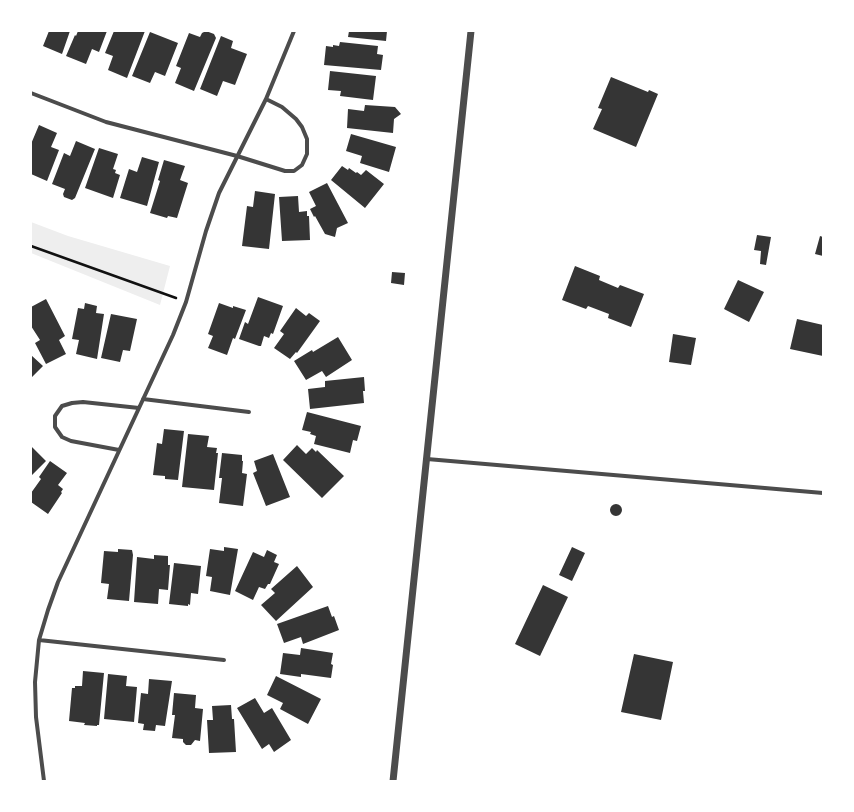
<!DOCTYPE html>
<style>
body{margin:0}
#map{position:relative;width:854px;height:812px;overflow:hidden;background:#fff;font-family:Poppins,sans-serif}
canvas{display:block}
.frame{position:absolute;inset:0;border:32px solid #fff;pointer-events:none}
</style>
<div id="map">
<canvas width="854" height="812"></canvas>
<div class="frame"></div>
</div>
<script>
const ctx = document.querySelector('canvas').getContext('2d');
ctx.lineJoin = 'round';
function fillPath(path, color) { ctx.fillStyle = color; ctx.fill(path, 'evenodd'); }
const shape = rows => new Path2D(rows.map(r => 'M' + r).join(''));
function stroke(path, color, width, dash) { ctx.strokeStyle = color; ctx.lineWidth = width; ctx.lineCap = dash ? 'butt' : 'round'; ctx.setLineDash(dash || []); ctx.stroke(path); }
fillPath(shape([
 [31,222,68,236,170,266,160,305,31,253]
]), '#eee');
fillPath(shape([
 [49,31,70,31,62,54,43,46],
 [78,31,107,31,99,52,92,49,86,64,66,56,75,35,76,36],
 [114,31,145,31,127,78,108,70,113,56,105,53],
 [206,31,214,34,216,38,194,91,175,83,181,68,176,66,189,33,200,37,202,33],
 [349,31,387,31,386,41,348,37],
 [150,32,178,43,165,76,155,72,150,83,132,76],
 [221,36,233,41,231,48,247,54,235,85,223,81,217,96,200,89],
 [340,42,378,46,377,54,383,55,381,70,324,65,326,46,333,47,333,45,339,46],
 [330,71,376,76,373,100,340,96,341,91,328,90],
 [611,77,648,92,649,90,658,94,636,147,593,129,602,109,598,108],
 [365,105,395,107,401,114,394,119,393,133,347,128,348,109,364,111],
 [39,125,57,133,51,147,59,150,47,181,31,174,31,144],
 [351,134,396,147,389,172,360,163,362,156,346,151],
 [76,141,95,149,75,198,72,200,64,197,63,194,65,189,52,184,64,153,70,156],
 [99,148,118,154,113,169,116,170,115,173,120,175,113,198,85,188],
 [142,157,159,162,147,206,120,198,129,169,137,172],
 [164,160,185,166,180,180,188,183,177,218,168,216,167,218,150,213,160,181,158,180],
 [342,166,348,170,349,168,356,173,357,172,361,175,366,170,384,184,365,208,331,180],
 [327,183,348,223,337,228,335,237,325,234,315,216,314,217,310,209,316,206,309,192],
 [255,191,275,194,269,249,242,246,247,206,253,207],
 [298,196,299,212,307,211,307,216,309,216,310,240,282,241,279,197],
 [757,235,771,237,766,265,760,264,761,251,754,250],
 [820,236,823,237,823,256,815,254],
 [575,266,600,276,599,280,618,288,620,285,644,294,631,327,608,318,609,314,588,306,586,309,562,300],
 [392,272,405,273,404,285,391,283],
 [738,280,764,292,749,322,724,309],
 [258,297,283,306,273,334,271,333,269,338,264,336,261,346,259,346,239,339,245,322,248,324],
 [46,299,65,336,59,340,66,354,46,364,35,343,40,340,31,326,31,307],
 [85,303,97,306,96,313,104,314,97,359,76,354,79,340,72,339,78,308,84,309],
 [219,303,233,308,233,306,246,310,235,339,233,338,227,355,208,348,213,336,208,334],
 [296,308,306,316,309,313,320,321,297,353,296,352,290,359,274,348,284,334,280,331],
 [111,314,137,319,130,351,123,350,120,362,101,358],
 [797,319,823,325,823,356,790,349],
 [673,334,696,338,691,365,669,362],
 [338,337,352,360,326,377,322,371,306,380,294,361,312,350,313,352],
 [31,355,43,366,31,378],
 [364,377,365,391,363,391,364,403,310,409,308,389,325,387,325,381],
 [307,412,361,426,357,441,353,440,350,453,314,444,316,436,310,434,311,432,302,430],
 [164,429,184,431,178,480,165,479,165,476,153,475,157,443,162,444],
 [188,434,209,436,207,447,217,448,216,453,218,453,214,490,182,487],
 [297,445,306,454,312,448,316,452,317,450,344,476,322,498,283,460],
 [31,446,46,461,31,476],
 [222,453,242,455,242,461,243,461,242,473,247,474,243,506,219,503,222,478,219,478],
 [273,454,290,497,266,506,253,473,257,471,254,461],
 [50,461,67,473,58,485,63,489,61,492,62,493,48,514,31,502,31,493,41,479,39,477],
 '610 510a6 6 0 1 1 12 0a6 6 0 1 1-12 0Z',
 [224,547,238,549,230,595,210,591,212,577,206,576,210,549,224,551],
 [572,547,585,553,572,581,559,575],
 [118,549,132,550,133,555,129,601,107,599,109,584,101,583,104,551,118,552],
 [267,550,277,555,274,562,279,564,270,584,268,584,265,589,259,587,253,600,235,591,253,552,264,557],
 [154,555,168,556,168,565,170,565,168,590,159,589,158,604,134,602,137,557,154,559],
 [174,563,201,566,198,594,191,593,190,605,188,604,188,606,169,604],
 [297,566,313,587,276,621,261,605,275,593,271,589],
 [543,585,568,597,540,656,515,644],
 [328,606,332,617,334,616,339,630,303,644,301,637,284,643,277,624],
 [301,648,333,653,331,664,333,665,331,678,301,674,301,677,280,674,283,653,300,655],
 [634,654,673,662,661,720,621,712],
 [83,671,104,673,99,725,97,725,97,726,84,725,85,723,69,721,72,688,75,688,75,686,82,686],
 [108,674,127,676,126,686,137,687,134,722,104,719],
 [276,676,321,699,308,724,280,709,283,703,267,695],
 [149,679,172,681,165,726,156,725,155,731,143,730,144,724,138,723,141,693,148,694],
 [174,693,196,695,195,708,203,709,200,741,195,740,191,745,186,745,183,742,183,739,172,738,175,715,172,715],
 [255,698,264,713,272,708,291,740,274,752,269,744,262,749,237,708],
 [231,705,232,719,234,719,236,752,209,753,207,720,213,720,212,706]
]), '#353535');
stroke(shape([
 [31,246,176,298]
]), '#111', 2.5);
stroke(shape([
 [31,93,106,122,237,156,285,171,294,171,302,165,307,154,307,139,302,127,296,119,282,107,266,99],
 [143,399,249,412],
 [119,450,71,441,62,437,55,427,55,416,62,406,72,403,83,402,139,408],
 [427,459,823,493],
 [39,640,224,660],
 [44,781,36,717,35,682,39,640,48,610,58,582,173,335,186,302,206,231,219,193,266,99,294,31]
]), '#4c4c4c', 4);
stroke(shape([
 [393,781,471,31]
]), '#4c4c4c', 7);
</script>
